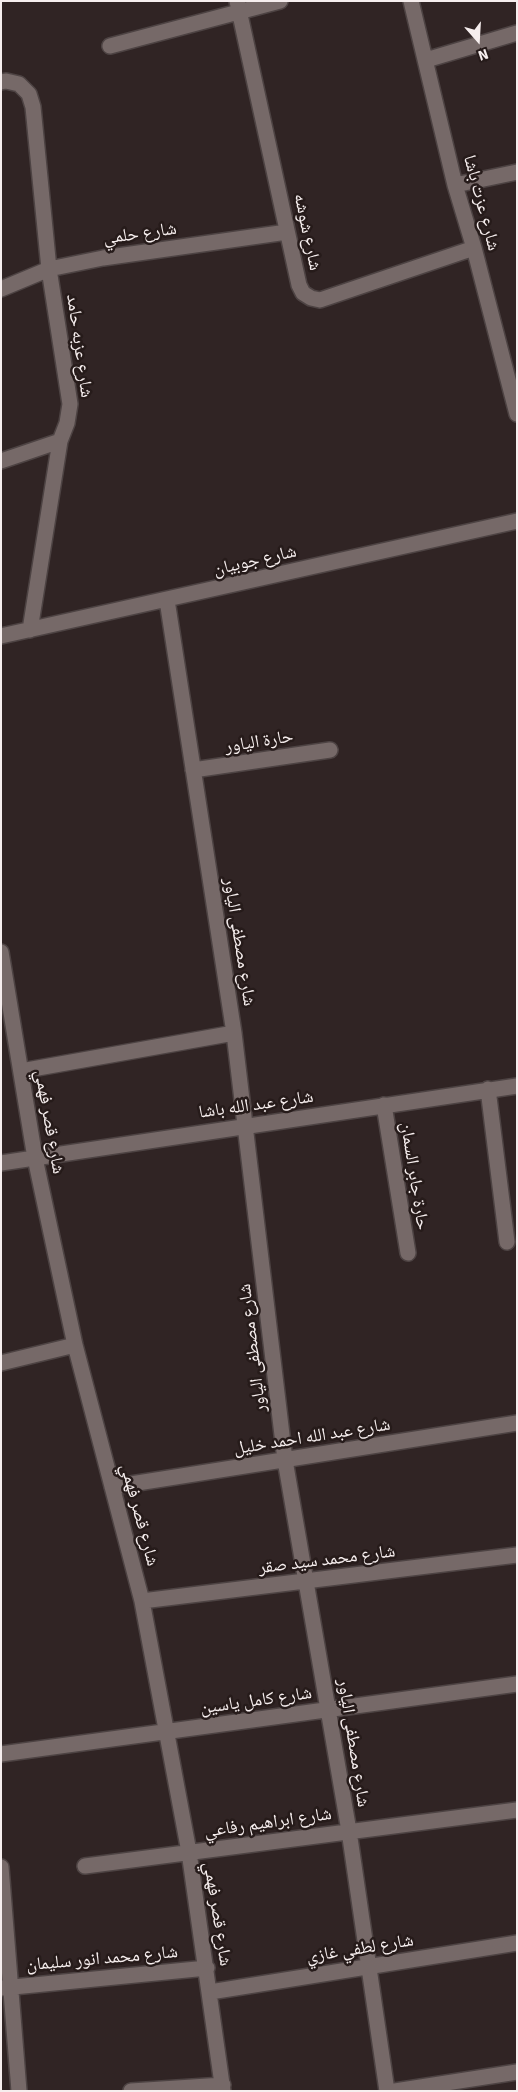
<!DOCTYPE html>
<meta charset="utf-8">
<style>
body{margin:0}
#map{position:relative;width:518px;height:2092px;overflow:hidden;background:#302424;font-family:Signika,sans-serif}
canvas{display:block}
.frame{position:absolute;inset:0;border:2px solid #f6eeee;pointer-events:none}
.north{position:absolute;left:453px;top:15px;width:50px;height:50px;-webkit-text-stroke:4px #261b1a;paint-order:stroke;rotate:161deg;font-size:14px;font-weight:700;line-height:20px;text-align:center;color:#f6eeee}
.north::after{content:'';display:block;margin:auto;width:18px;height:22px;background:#f6eeee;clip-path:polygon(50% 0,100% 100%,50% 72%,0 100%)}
</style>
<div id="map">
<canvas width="518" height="2092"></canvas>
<div class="frame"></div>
<div class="north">N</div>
</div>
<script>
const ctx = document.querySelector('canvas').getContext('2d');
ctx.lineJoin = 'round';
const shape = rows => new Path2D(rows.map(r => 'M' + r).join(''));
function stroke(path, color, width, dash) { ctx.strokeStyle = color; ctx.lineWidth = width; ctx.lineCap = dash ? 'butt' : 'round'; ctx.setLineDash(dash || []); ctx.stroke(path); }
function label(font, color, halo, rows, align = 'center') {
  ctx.font = font + ' Signika,"Noto Naskh Arabic",sans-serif'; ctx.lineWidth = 5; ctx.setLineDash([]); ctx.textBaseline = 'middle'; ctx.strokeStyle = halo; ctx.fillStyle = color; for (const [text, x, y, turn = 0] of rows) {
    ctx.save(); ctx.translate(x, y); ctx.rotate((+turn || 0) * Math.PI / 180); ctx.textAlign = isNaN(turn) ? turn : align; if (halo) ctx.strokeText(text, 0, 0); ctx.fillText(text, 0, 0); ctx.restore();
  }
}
const minor = shape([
 [237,1,299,285,303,293,311,298,320,300,474,248],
 [411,1,455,185,474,248,517,414],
 [110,46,280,1],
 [426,60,517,33],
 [1,82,6,81,19,84,29,94,33,107,49,269,70,404,67,423,60,441,30,630],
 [455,185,517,172],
 [1,289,49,269,103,258,287,232],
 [1,461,60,441],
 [167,600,234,1033,285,1460,349,1831,387,2091],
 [1,636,517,521],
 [193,770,330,750],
 [1,952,35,1158,75,1345,142,1601,189,1852,223,2091],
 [21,1071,234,1033],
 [488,1089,507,1242],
 [384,1105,408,1253],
 [1,1163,517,1086],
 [1,1363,75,1345],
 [112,1487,517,1423],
 [142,1601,517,1555],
 [1,1754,517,1684],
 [85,1866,517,1810],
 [1,1867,19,2091],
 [3,1988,207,1968],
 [210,1992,517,1943],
 [131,2091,223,2085],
 [395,2091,517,2072]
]);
stroke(minor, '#4d4343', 18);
stroke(minor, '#766968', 15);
label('18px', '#f6eeee', '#261b1a', [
 ["شارع عزت باشا",481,203,75],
 ["شارع شوشه",307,232,78],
 ["شارع حلمي",140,234,-8],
 ["شارع عزبه حامد",79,346,82],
 ["شارع جوبيان",255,561,-13],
 ["حارة الياور",259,742,-9],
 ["شارع مصطفى الياور",239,942,81],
 ["شارع عبد الله باشا",256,1105,-8],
 ["شارع قصر فهمي",49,1122,80],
 ["حارة جابر السمان",414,1176,81],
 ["شارع مصطفى الياور",253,1348,-97],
 ["شارع عبد الله احمد خليل",312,1437,-9],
 ["شارع قصر فهمي",139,1515,75],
 ["شارع محمد سيد صقر",327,1560,-7],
 ["شارع كامل ياسين",256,1701,-8],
 ["شارع مصطفى الياور",353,1743,81],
 ["شارع ابراهيم رفاعي",268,1823,-8],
 ["شارع قصر فهمي",217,1914,81],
 ["شارع لطفي غازي",360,1949,-9],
 ["شارع محمد انور سليمان",102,1959,-5]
]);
</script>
